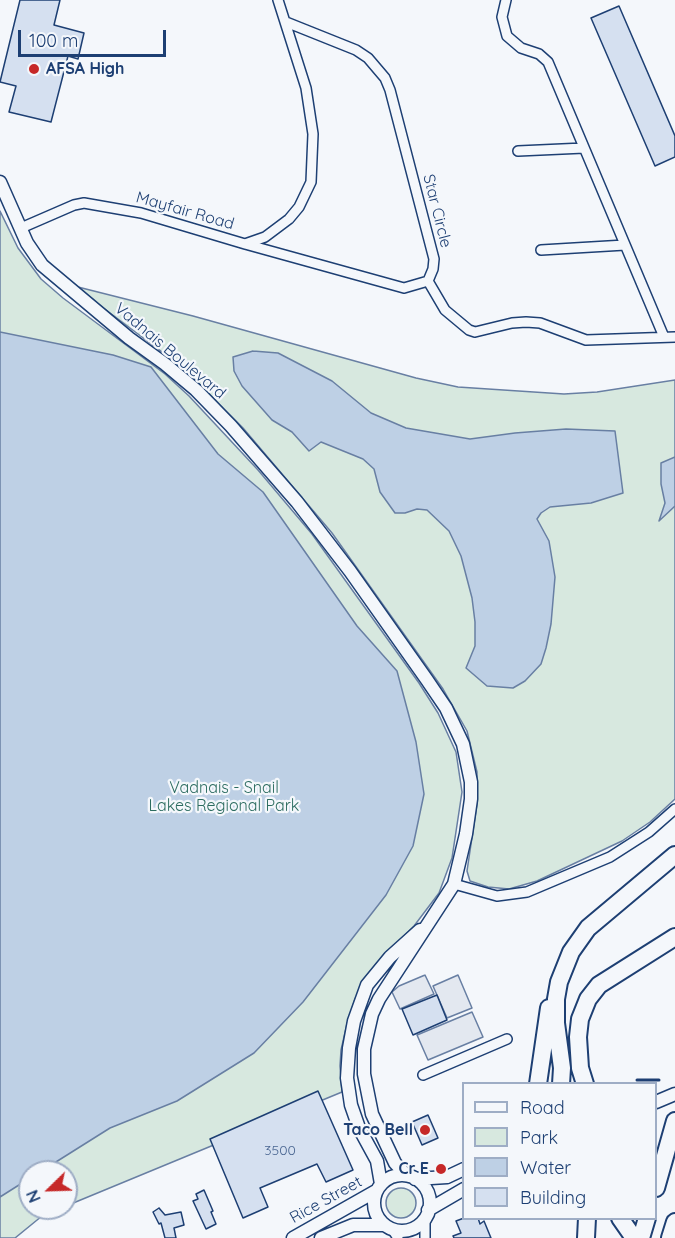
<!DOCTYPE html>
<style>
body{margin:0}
#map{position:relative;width:675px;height:1238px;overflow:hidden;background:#f4f7fb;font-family:Quicksand,sans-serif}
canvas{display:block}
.legend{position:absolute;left:462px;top:1082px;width:195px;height:138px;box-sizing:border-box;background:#f4f7fb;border:2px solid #9eadc5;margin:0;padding:8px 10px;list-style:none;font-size:18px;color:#1d3f73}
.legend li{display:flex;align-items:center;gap:12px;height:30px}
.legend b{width:30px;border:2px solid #9eadc5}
.north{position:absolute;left:18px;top:1160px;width:60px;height:60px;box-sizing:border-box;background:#f4f7fb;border:2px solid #9eadc5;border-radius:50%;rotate:247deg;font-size:16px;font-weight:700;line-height:24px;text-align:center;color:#1d3f73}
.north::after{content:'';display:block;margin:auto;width:21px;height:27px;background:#c62828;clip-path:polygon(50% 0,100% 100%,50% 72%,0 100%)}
.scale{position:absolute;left:18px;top:30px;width:148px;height:27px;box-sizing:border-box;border:3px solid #1d3f73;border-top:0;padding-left:8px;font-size:18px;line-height:21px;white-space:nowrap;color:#1d3f73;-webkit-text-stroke:4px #f4f7fb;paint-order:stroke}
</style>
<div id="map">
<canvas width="675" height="1238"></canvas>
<ul class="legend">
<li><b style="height:8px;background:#f4f7fb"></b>Road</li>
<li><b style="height:16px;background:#d7e8df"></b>Park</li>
<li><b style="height:16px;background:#bed0e5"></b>Water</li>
<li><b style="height:16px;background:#d5e0f0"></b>Building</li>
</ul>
<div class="north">N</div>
<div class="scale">100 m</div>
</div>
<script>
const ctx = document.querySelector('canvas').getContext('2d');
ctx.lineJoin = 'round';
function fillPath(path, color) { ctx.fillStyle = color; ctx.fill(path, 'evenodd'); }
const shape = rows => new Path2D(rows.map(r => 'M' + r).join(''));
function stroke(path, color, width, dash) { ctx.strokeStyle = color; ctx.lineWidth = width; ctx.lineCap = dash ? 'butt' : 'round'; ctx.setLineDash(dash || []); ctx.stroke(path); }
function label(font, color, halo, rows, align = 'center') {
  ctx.font = font + ' Quicksand,sans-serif'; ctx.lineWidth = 4.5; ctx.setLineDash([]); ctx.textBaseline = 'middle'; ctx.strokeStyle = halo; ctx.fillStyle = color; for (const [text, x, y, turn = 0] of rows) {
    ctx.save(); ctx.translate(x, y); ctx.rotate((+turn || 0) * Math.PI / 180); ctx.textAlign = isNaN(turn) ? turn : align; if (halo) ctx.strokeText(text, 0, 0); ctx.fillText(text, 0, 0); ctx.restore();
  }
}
const green = shape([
 [0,211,18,248,41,279,63,298,165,374,189,396,258,470,312,534,419,683,438,713,456,752,462,792,452,858,439,893,414,926,377,963,355,999,347,1024,341,1050,340,1066,342,1092,66,1206,66,1172,30,1172,30,1208,60,1208,42,1216,15,1238,0,1238,0,211],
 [74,286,193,316,416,378,458,387,564,394,597,392,675,380,675,799,650,822,622,841,537,881,509,889,488,887,470,881,467,871,477,804,477,772,467,731,443,689,332,533,243,428,182,367,74,286],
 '386 1203a15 15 0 1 1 30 0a15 15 0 1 1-30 0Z'
]);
fillPath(green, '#d7e8df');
stroke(green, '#687fa3', 1.5);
const parking = shape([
 [425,975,434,994,400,1009,392,992,399,986,425,975],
 [458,975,472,1008,447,1018,433,986,458,975],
 [472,1012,483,1037,428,1060,417,1035,472,1012]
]);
fillPath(parking, '#e3e8f0');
stroke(parking, '#687fa3', 1.5);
const water = shape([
 [0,332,113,355,151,367,218,454,263,492,357,626,397,671,416,742,424,794,413,846,386,895,303,1002,254,1053,177,1101,110,1128,40,1172,30,1172,30,1178,0,1197,0,332],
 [253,351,278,353,332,381,371,413,406,428,470,439,515,433,566,429,615,431,623,493,591,503,550,507,541,513,537,519,549,541,555,577,551,624,546,648,541,664,525,681,513,688,487,686,466,668,475,646,475,622,472,598,461,556,449,531,427,510,417,509,405,513,395,513,380,492,374,469,363,459,321,442,309,451,292,432,272,420,242,386,234,371,233,357,253,351],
 [675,457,675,506,659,521,665,503,661,484,661,463,675,457]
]);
fillPath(water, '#bed0e5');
stroke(water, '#687fa3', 1.5);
const building = shape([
 [20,0,60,0,54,25,84,33,78,59,68,56,51,122,9,112,16,86,0,82,20,0],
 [619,6,675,136,675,157,655,166,591,18,619,6],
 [437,995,447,1020,413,1035,402,1009,437,995],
 [318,1091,353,1170,326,1182,317,1164,260,1188,268,1207,243,1218,210,1139,318,1091],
 [428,1115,438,1138,422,1145,412,1122,428,1115],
 [204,1190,213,1211,211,1212,216,1224,206,1229,193,1201,198,1199,196,1194,204,1190],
 [159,1208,165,1215,181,1212,184,1225,174,1228,176,1238,165,1238,161,1223,159,1224,153,1212,159,1208],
 [464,1218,478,1218,480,1224,484,1221,491,1238,454,1238,453,1236,461,1233,456,1221,464,1218]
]);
fillPath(building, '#d5e0f0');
stroke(building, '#1d3f73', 1.5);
const street = shape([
 [506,0,502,17,507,36,521,48,539,54,548,62,664,337],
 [518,151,584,148],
 [21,228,74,205,84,203,141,213,245,244,265,237,289,219,299,207,311,182,313,134,306,88,278,0],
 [245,244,404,288,428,281,433,269,434,259,390,90,385,78,368,58,356,50,286,22],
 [541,250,625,245],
 [428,281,445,310,469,330,475,332,512,323,526,322,540,323,586,340,675,337],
 [454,884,497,896,527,892,610,857,649,832,675,809],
 [423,1075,507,1039],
 [425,1218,425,1238],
 [392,1229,398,1238]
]);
const secondary = shape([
 [0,182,27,243,42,265,129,338,165,364,196,390,231,426,297,502,350,571,427,680,446,708,463,744,471,782,471,799,466,834,454,884,379,999,372,1014,364,1049,364,1074,372,1114,395,1163,406,1175],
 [656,1102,675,1094],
 '374 1203a28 28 0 1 1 56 0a28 28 0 1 1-56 0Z',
 [415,1179,447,1177,464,1169],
 [381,1184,377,1161,359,1128,351,1105,347,1078,349,1048,354,1021,367,985,390,957,420,930],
 [428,1210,464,1189],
 [293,1238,376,1191],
 [321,1238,353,1225,384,1225]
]);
const highway = shape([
 [538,1084,549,1008],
 [561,1084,562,1068,556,1023,556,999,559,982,571,952,588,928,675,855],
 [585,1084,580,1068,578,1037,580,1019,588,999,599,985,675,937],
 [656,1188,675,1121],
 [620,1218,634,1238],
 [586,1238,587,1218],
 [641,1238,647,1218],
 [670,1238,675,1222]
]);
stroke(street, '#1d3f73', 12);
stroke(secondary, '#1d3f73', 15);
stroke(highway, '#1d3f73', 20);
stroke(street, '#f4f7fb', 9);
stroke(secondary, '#f4f7fb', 12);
stroke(highway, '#f4f7fb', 16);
stroke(shape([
 [637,1080,659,1080]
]), '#1d3f73', 3);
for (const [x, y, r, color] of [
 [34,69,6,"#c62828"],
 [425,1130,6,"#c62828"],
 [441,1169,6,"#c62828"]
]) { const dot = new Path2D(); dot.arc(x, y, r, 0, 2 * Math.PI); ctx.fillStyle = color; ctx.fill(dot); stroke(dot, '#f4f7fb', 2); }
label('14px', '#4b6792', null, [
 ["3500",280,1151]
]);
label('bold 16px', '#1d3f73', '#f4f7fb', [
 ["AFSA High",46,69,"left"],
 ["Taco Bell",413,1130],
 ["Cr E",429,1169]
], 'right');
label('16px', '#1d3f73', '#f4f7fb', [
 ["Mayfair Road",185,211,16],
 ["Star Circle",437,211,76],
 ["Vadnais Boulevard",170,351,40],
 ["Rice Street",326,1200,-29]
]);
label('16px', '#2c6c60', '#f4f7fb', [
 ["Vadnais - Snail",224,788],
 ["Lakes Regional Park",224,806]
]);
</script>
